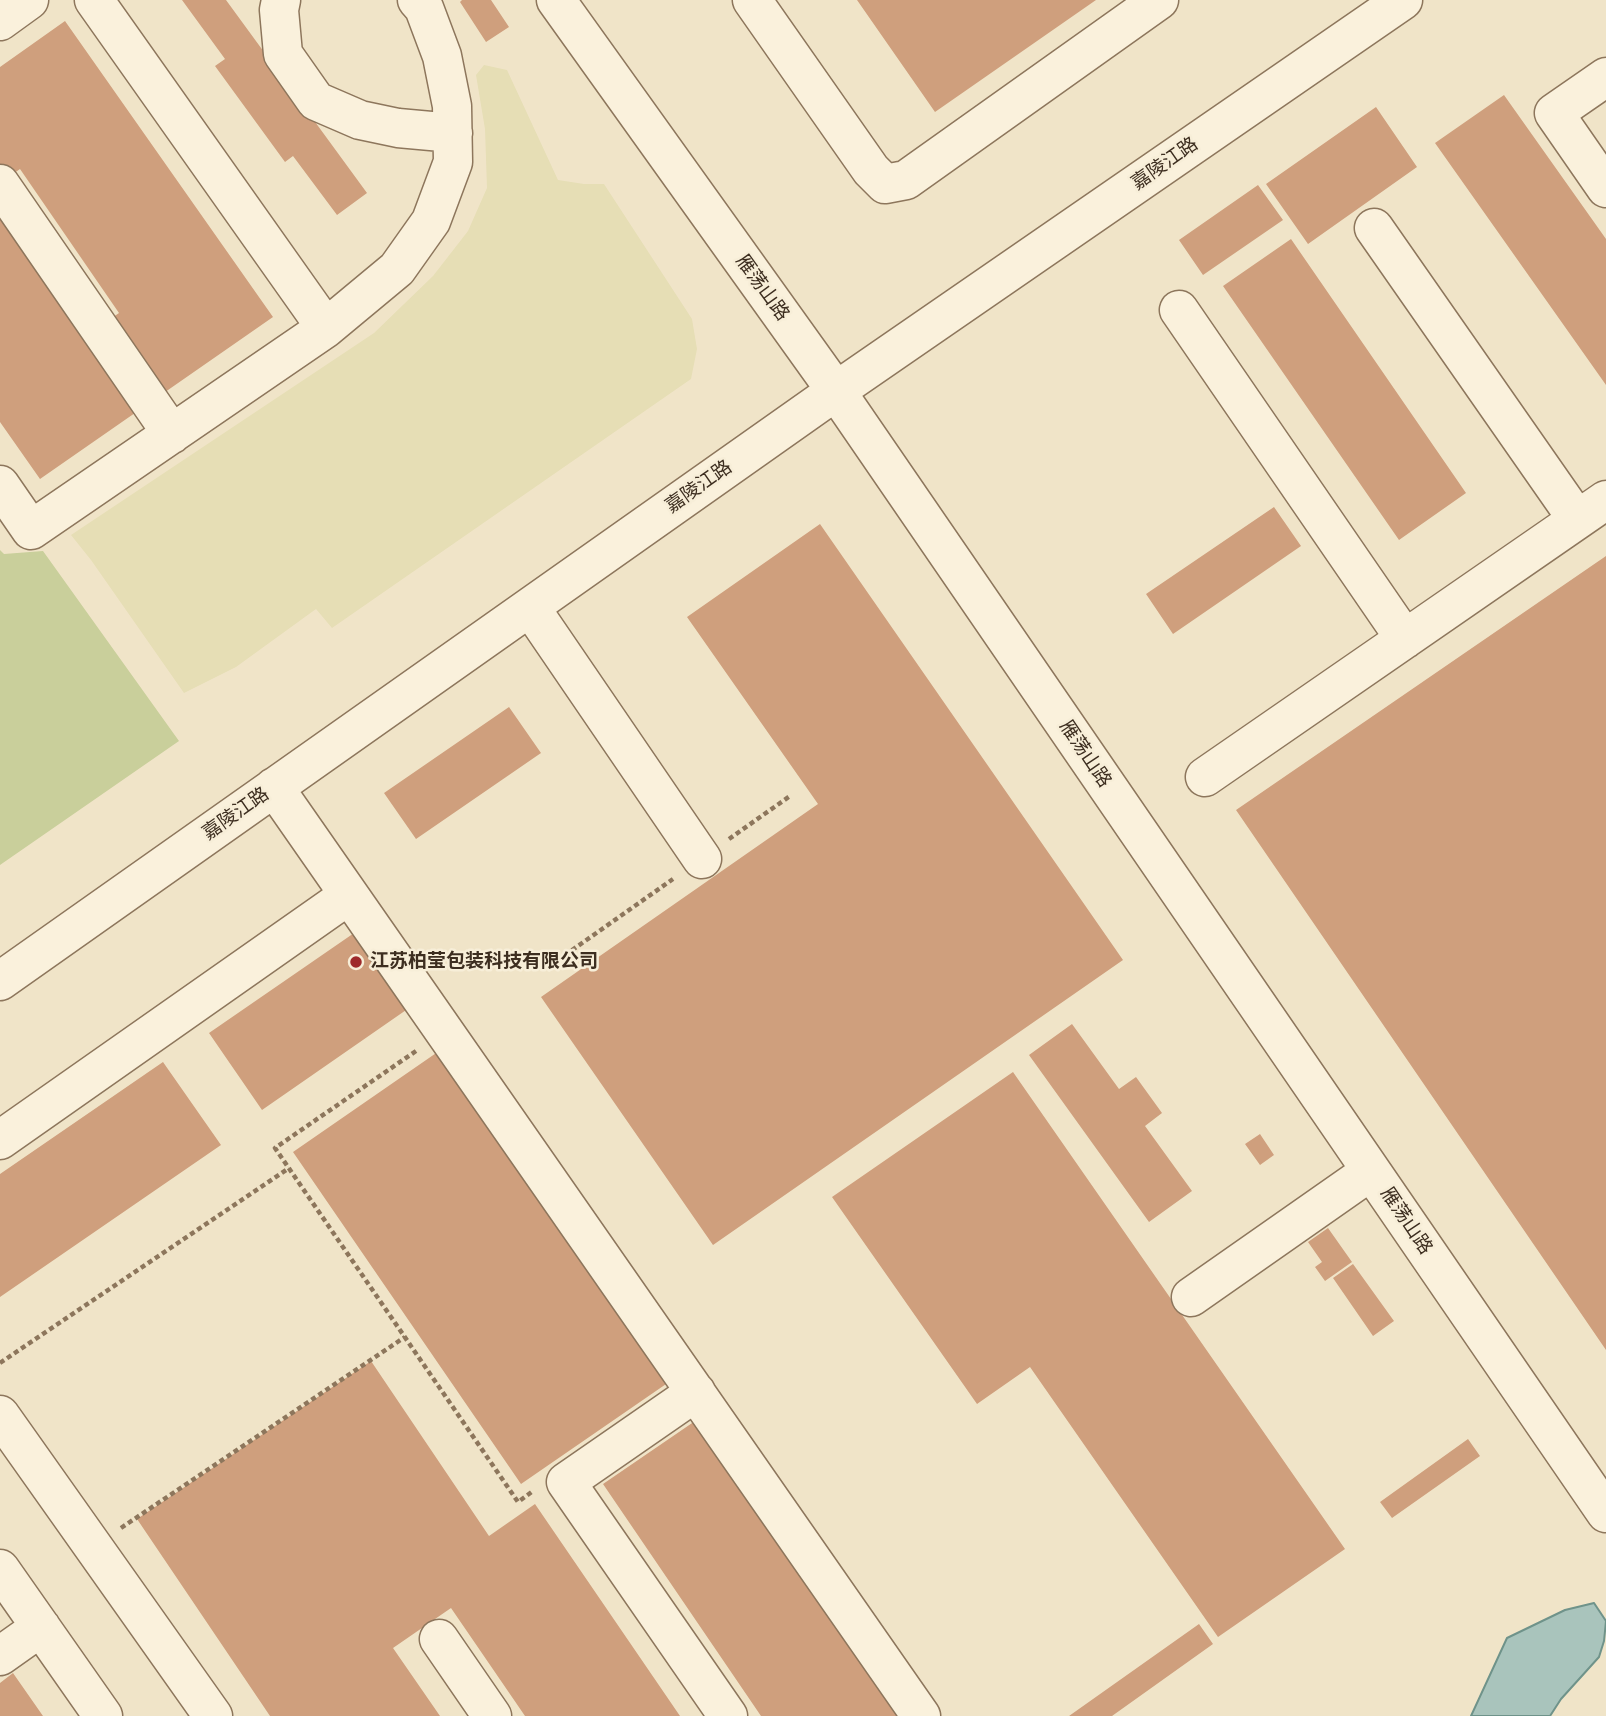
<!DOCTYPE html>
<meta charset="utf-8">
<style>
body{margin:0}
canvas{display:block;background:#f0e4c8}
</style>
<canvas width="1606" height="1716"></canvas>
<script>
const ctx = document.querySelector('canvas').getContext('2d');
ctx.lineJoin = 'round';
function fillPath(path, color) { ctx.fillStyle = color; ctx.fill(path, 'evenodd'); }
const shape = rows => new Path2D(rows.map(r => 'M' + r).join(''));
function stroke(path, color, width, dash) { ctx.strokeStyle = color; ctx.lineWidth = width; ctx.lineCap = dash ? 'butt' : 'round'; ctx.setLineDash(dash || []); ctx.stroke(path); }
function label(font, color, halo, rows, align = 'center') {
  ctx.font = font + ' Bitter,"Noto Sans SC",serif'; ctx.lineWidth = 5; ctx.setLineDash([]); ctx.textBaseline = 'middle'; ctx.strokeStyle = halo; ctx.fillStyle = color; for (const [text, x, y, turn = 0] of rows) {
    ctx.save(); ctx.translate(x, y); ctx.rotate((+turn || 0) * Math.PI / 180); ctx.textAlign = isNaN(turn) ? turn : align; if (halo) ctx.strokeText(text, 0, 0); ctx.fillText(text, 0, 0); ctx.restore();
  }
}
fillPath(shape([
 [484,65,507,70,558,180,584,184,604,184,692,319,697,349,691,379,332,628,316,609,236,667,184,693,91,560,71,535,374,333,433,276,468,231,487,188,485,129,476,75]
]), '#e6deb5');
fillPath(shape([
 [0,550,4,554,43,551,179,741,0,865]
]), '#c9cf9b');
const water = shape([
 [1594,1603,1606,1621,1604,1641,1599,1657,1561,1699,1550,1716,1471,1716,1507,1638,1565,1610,1594,1603]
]);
fillPath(water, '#a9c4bc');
stroke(water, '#6f938a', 2);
fillPath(shape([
 [182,0,226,0,367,193,337,215,293,156,285,162,215,66,225,59],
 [462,0,491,0,509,27,486,42,460,2],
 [857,0,1096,0,935,112],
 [65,21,273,317,40,479,0,422,0,206,89,334,119,313,20,169,0,183,0,67],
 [1504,95,1606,239,1606,385,1435,143],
 [1376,107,1417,167,1308,244,1266,184],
 [1258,185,1283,220,1203,275,1179,240],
 [1291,239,1466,493,1399,540,1223,286],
 [1274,507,1301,546,1173,634,1146,594],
 [820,524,1123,960,713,1245,541,997,818,804,687,617],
 [1606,556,1606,1350,1236,810],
 [509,707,541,753,416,839,384,793],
 [357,931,409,1008,262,1110,209,1033],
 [1072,1024,1119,1089,1136,1077,1162,1113,1145,1126,1192,1191,1149,1222,1029,1055],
 [442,1049,669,1382,521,1484,293,1152],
 [163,1062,221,1145,0,1297,0,1174],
 [1013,1072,1345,1549,1218,1637,1030,1367,977,1404,832,1197],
 [1260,1134,1274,1155,1260,1165,1245,1144],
 [1328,1228,1352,1262,1325,1281,1315,1267,1322,1262,1308,1242],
 [1353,1264,1394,1321,1373,1336,1333,1278],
 [371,1361,489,1536,535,1504,680,1716,525,1716,451,1608,393,1648,440,1716,270,1716,137,1519],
 [698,1419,901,1716,761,1716,603,1484],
 [1468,1439,1480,1456,1392,1518,1380,1502],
 [1199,1624,1213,1644,1112,1716,1069,1716],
 [13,1673,43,1716,0,1716,0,1683]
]), '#cf9f7d');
const minor = shape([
 [94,0,326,328],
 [281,0,279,10,283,54,316,101,360,120,398,128,453,133],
 [556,0,836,391,1606,1513],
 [752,0,871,170,885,184,906,180,1159,0],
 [0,21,29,0],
 [1606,77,1554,113,1606,188],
 [0,184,172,434],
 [1374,228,1577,519],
 [1179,310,1405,639],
 [0,485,31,530,326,328,397,269,431,221,453,162,452,106,442,56,424,8,417,0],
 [530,607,702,859],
 [1205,777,1606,500],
 [274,787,921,1716],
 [0,981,836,391,1403,0],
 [0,1140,349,895],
 [1191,1297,1371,1171],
 [696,1392,566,1482,728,1716],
 [0,1415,213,1716],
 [0,1569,103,1716],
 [439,1639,492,1716],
 [0,1656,41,1627]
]);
stroke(minor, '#8d765c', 41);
stroke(shape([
 [729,839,790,796],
 [551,965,673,879],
 [416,1051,275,1148,518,1502,533,1491],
 [0,1363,289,1168],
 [121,1528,405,1337]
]), '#8d765c', 4.5, [5, 3.5]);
stroke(minor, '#faf1dc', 38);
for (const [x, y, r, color] of [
 [356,962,7,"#9e2a2b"]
]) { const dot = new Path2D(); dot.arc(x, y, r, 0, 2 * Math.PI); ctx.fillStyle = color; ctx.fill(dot); stroke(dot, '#f7eed8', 2.5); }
label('19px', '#3d2e20', '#f7eed8', [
 ["嘉陵江路",1165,164,-35],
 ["雁荡山路",762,288,54],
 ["嘉陵江路",699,487,-35],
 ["雁荡山路",1085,754,56],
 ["嘉陵江路",236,814,-35],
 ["雁荡山路",1406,1221,56]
]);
label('bold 19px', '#3d2e20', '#f7eed8', [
 ["江苏柏莹包装科技有限公司",370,962]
], 'left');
</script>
